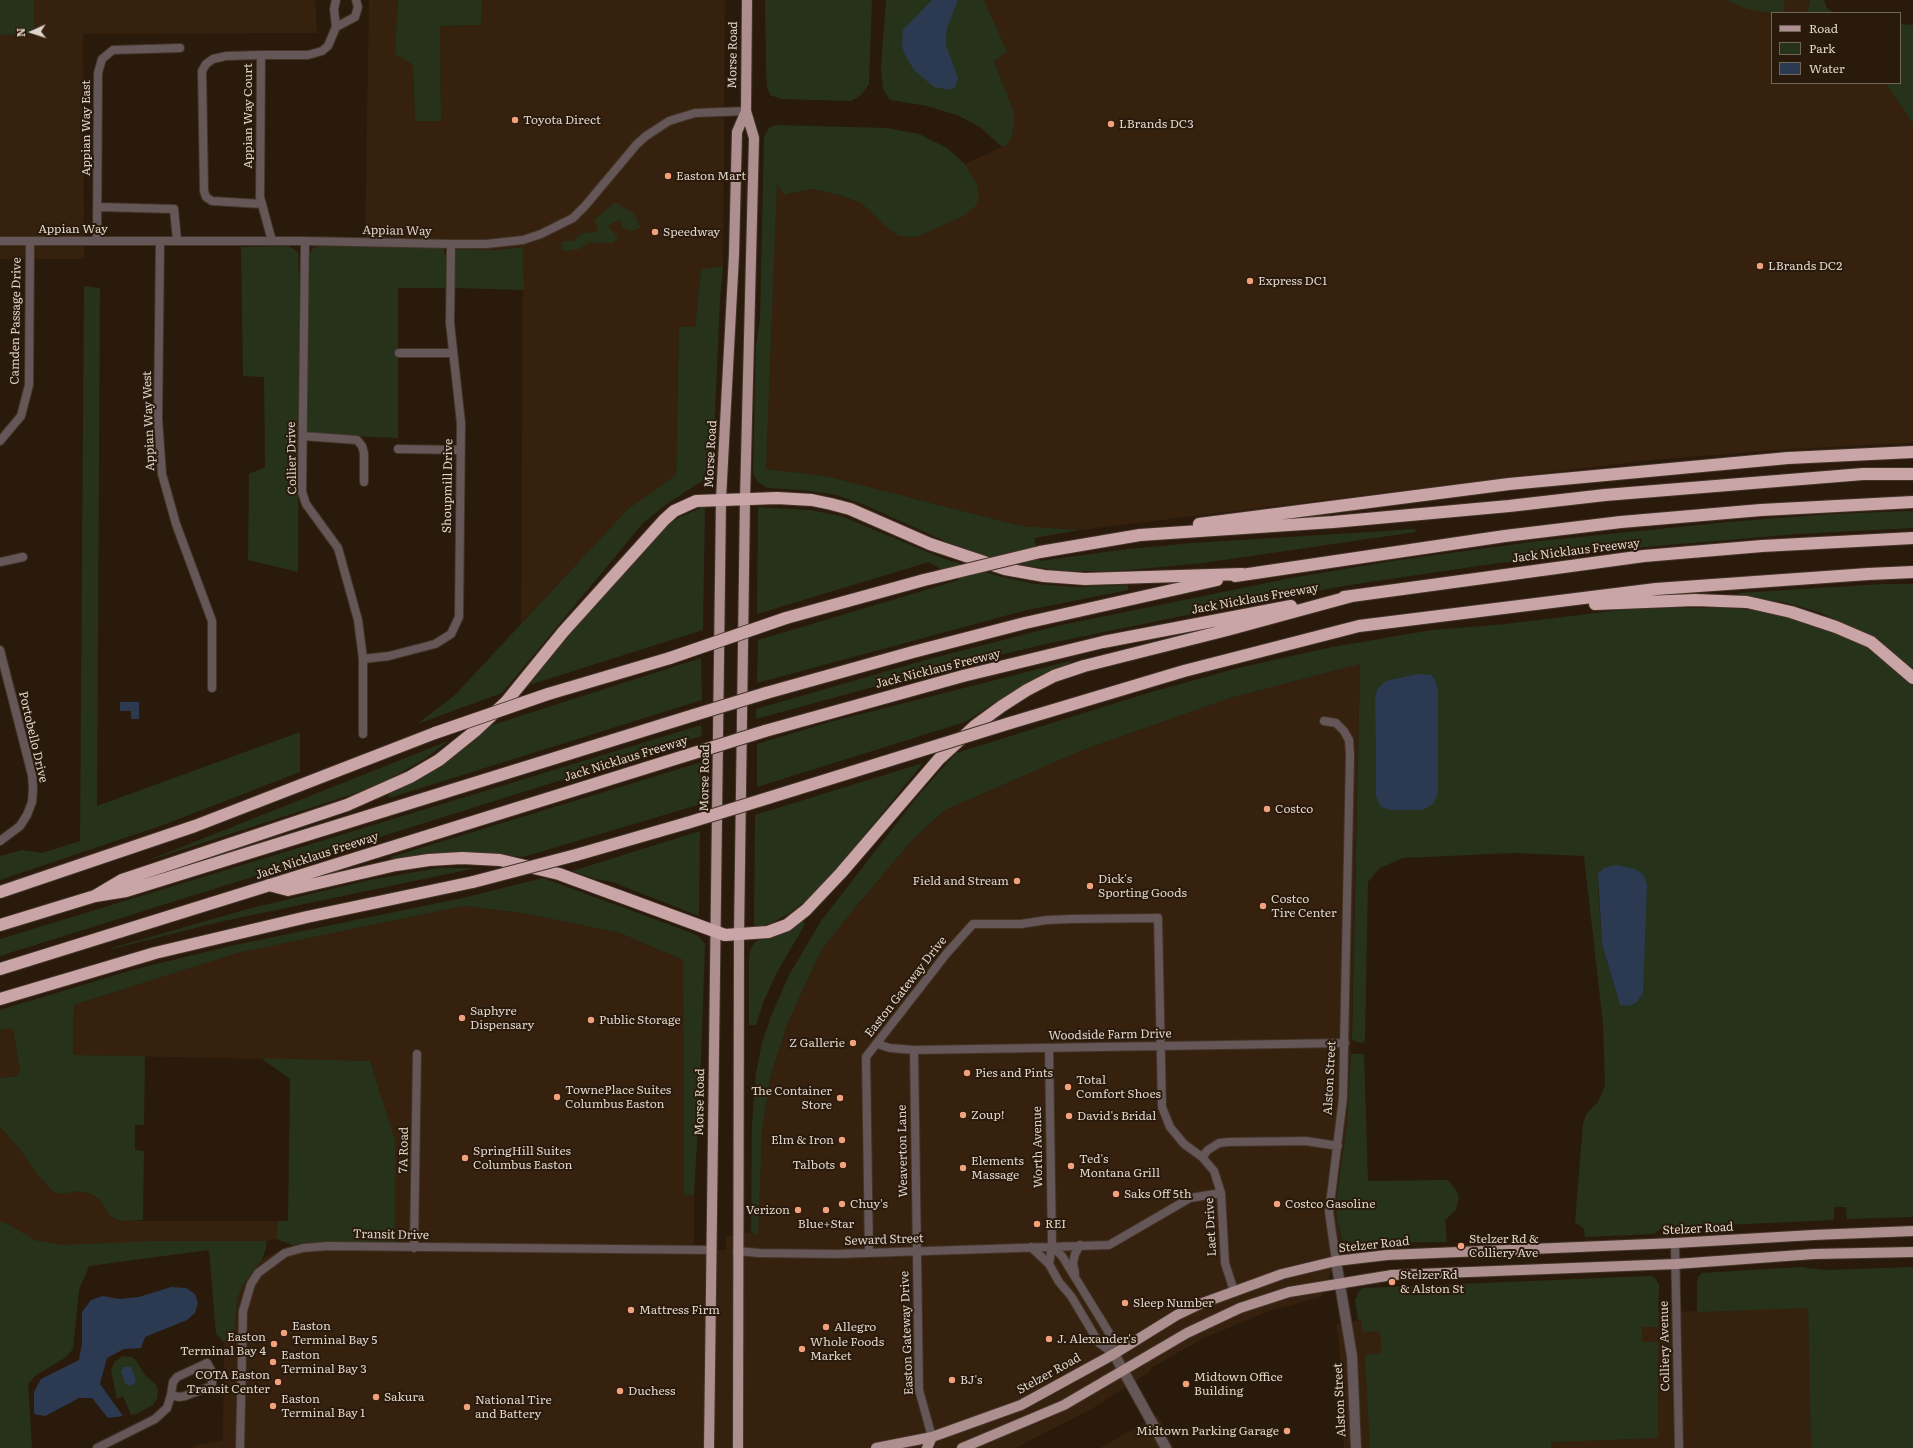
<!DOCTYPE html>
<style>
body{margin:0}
#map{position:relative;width:1913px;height:1448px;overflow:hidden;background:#2a1a0c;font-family:Literata,serif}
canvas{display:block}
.legend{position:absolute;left:1771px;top:12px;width:130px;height:72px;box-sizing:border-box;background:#2a1a0c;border:1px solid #726458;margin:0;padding:5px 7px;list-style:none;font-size:12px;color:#dfd4cb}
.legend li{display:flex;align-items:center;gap:8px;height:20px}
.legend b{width:20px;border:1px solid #726458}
.north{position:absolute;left:12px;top:12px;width:40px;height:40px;-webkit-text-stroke:3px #2a1a0c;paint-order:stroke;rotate:267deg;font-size:11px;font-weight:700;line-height:16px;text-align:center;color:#dfd4cb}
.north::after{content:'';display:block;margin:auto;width:14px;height:18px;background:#dfd4cb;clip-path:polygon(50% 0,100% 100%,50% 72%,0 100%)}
</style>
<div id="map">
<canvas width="1913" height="1448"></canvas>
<ul class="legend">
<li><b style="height:5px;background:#ad8f90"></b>Road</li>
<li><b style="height:11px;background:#27321b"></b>Park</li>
<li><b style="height:11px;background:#2b3a50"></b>Water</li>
</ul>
<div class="north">N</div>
</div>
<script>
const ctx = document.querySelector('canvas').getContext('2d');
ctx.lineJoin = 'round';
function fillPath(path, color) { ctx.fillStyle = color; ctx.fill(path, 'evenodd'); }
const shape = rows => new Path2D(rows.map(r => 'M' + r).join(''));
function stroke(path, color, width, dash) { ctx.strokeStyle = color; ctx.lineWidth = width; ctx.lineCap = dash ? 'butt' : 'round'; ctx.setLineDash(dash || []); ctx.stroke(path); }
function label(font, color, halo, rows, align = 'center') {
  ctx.font = font + ' Literata,serif'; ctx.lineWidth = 4; ctx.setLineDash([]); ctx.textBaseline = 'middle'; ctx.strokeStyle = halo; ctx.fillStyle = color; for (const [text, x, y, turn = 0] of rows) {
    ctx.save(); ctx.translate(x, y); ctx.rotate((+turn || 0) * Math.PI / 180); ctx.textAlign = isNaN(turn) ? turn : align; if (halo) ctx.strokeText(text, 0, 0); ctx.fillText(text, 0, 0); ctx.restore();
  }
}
fillPath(shape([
 [34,0,315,0,317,33,83,34,84,259,0,259,0,35,34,34],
 [369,0,398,0,395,54,413,65,415,121,441,121,440,26,480,25,482,0,725,0,723,266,701,269,695,327,679,327,676,475,628,509,521,624,523,247,493,250,365,247],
 [984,0,1810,0,1807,13,1772,13,1772,83,1885,83,1913,123,1913,443,1792,449,1651,460,1080,530,1021,526,826,476,766,469,777,183,785,195,811,189,839,195,861,203,885,226,899,236,917,237,964,216,977,185,965,164,1006,145,1011,139,1014,125,1014,113,994,61,1006,52],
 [1360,664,1351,1054,1347,1124,1336,1202,1337,1219,1343,1242,1321,1297,1269,1311,1204,1338,1151,1368,1148,1373,1090,1410,1015,1448,193,1448,193,1446,223,1440,224,1342,234,1334,237,1301,243,1284,262,1260,277,1251,308,1242,395,1242,395,1140,370,1061,73,1055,74,1005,237,953,464,906,522,913,620,933,683,960,684,1195,694,1195,694,1250,726,1250,726,1237,751,1232,758,1237,762,1133,770,1078,788,1022,821,951,849,915,913,839,945,810,1083,750,1230,698],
 [9,1028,13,1030,20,1070,17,1076,0,1078,0,1030],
 [0,1127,19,1148,37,1174,61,1194,80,1191,91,1194,100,1200,110,1216,120,1221,278,1221,276,1239,266,1241,151,1241,79,1245,63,1245,35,1240,8,1224,0,1222],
 [1808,1307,1811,1448,1344,1448,1339,1339,1336,1324,1361,1320,1373,1323],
 [1158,1415,1174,1448,1100,1448]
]), '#36210e');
fillPath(shape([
 [0,0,34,0,34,34,0,35],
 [398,0,482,0,481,25,440,26,441,121,415,121,413,65,395,54],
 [765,0,872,0,869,84,861,95,851,101,781,99,770,95,767,87,766,68],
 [886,0,984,0,1007,52,994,61,1014,113,1014,125,1011,139,1006,145,1002,147,980,127,959,116,927,106,890,100,883,89,881,68],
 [1726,0,1785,0,1783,13,1773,13,1747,9],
 [1810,0,1824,0,1827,8,1834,13,1807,13],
 [1900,24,1913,25,1913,123,1885,83,1900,83],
 [775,125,887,128,919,134,947,148,965,164,977,185,979,197,975,207,964,216,917,237,899,236,885,226,861,203,839,195,811,189,784,195,777,184,766,469,826,476,1021,526,1080,530,1034,538,1040,561,1127,549,1193,543,1415,529,1416,532,1203,563,1118,571,1064,571,1029,566,967,551,865,505,836,495,804,490,767,488,758,482,753,474,756,346,760,320,764,137,769,128],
 [615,202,635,214,640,227,633,231,622,228,620,219,608,226,618,237,613,243,590,242,579,249,565,251,561,248,563,241,574,241,581,234,598,231,594,220],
 [289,246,298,252,299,279,298,572,248,560,249,474,265,467,264,377,243,376,241,247],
 [319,246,443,248,446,257,445,288,398,288,398,438,306,434,310,253,313,248],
 [523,247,524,290,454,288,454,255,457,249,493,250],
 [723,266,720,300,713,459,705,479,668,503,643,523,502,693,417,724,455,695,628,509,676,475,679,327,695,327,701,269],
 [84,286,100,288,97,806,300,732,300,772,166,824,0,880,0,856,22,850,42,853,80,841],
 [705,506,703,630,529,685,575,628,660,533,676,519],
 [758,507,810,510,841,516,942,558,1002,577,1035,584,1075,587,1128,585,1128,590,1023,611,757,683,758,640,959,580,929,562,757,614],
 [1913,511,1913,528,1799,534,1645,547,1499,563,1356,584,1221,608,1041,645,895,681,756,719,756,709,922,661,1057,626,1291,578,1399,560,1539,541,1729,522,1830,514],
 [1884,584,1913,584,1913,669,1889,649,1846,624,1819,612,1784,602,1738,597,1739,593],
 [1674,608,1721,608,1777,611,1845,635,1867,647,1889,663,1913,685,1913,1217,1847,1219,1846,1207,1834,1207,1834,1220,1702,1226,1701,1228,1662,1228,1654,1234,1585,1237,1584,1229,1575,1222,1583,1123,1587,1113,1598,1102,1605,1085,1603,1024,1584,856,1514,853,1403,858,1380,868,1368,882,1365,1041,1361,1043,1352,1040,1360,664,1230,698,1083,750,945,810,913,839,849,915,821,951,788,1022,770,1078,762,1133,758,1237,751,1232,752,1123,756,1073,762,1043,771,1016,789,975,821,921,917,797,956,753,1148,693,1238,668,1332,647,1432,630,1505,624,1629,609],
 [1377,689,1376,797,1375,699],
 [1598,884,1620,1005,1602,944],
 [701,658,702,700,389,798,388,793,424,775,455,755,473,742,489,726],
 [1070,661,1070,664,1043,675,1009,693,965,722,757,787,757,744,830,722],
 [701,725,702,736,0,956,0,939],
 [448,741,426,758,386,781,356,793,144,862],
 [702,762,701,804,523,857,488,853,457,853,392,860,391,857],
 [923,763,841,864,811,897,790,913,766,926,754,929,755,815],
 [700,831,699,916,612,882,595,879,572,871],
 [438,868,476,868,219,922,112,949,112,948,251,908,370,880],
 [543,878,689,932,698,936,705,944,700,1089,694,1195,684,1195,683,960,620,933,522,913,464,906,237,953,74,1005,73,1055,145,1056,144,1125,135,1125,135,1150,144,1151,143,1220,120,1221,110,1216,100,1200,91,1194,80,1191,61,1194,54,1192,37,1174,19,1148,0,1127,0,1078,17,1076,20,1070,13,1030,9,1028,0,1030,0,1010,132,970,230,946,467,897],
 [802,921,805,924,776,974,763,1003,756,1025,749,1025,749,956,751,948,755,942,791,928],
 [1351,1054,1364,1054,1368,1181,1448,1180,1456,1190,1459,1197,1456,1210,1445,1220,1447,1242,1369,1243,1357,1245,1347,1241,1343,1242,1337,1219,1336,1202,1347,1124],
 [261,1058,370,1061,395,1140,395,1242,308,1242,293,1245,276,1239,278,1221,288,1221,290,1079],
 [0,1222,8,1224,35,1240,63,1245,151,1241,266,1241,266,1248,262,1260,243,1284,237,1301,234,1334,224,1342,216,1334,209,1250,89,1266,79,1290,73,1349,65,1358,36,1375,28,1384,32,1448,0,1448],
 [1800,1267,1825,1270,1913,1267,1913,1448,1811,1448,1808,1308,1697,1312,1697,1282,1698,1277,1702,1273],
 [1650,1276,1655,1278,1659,1285,1658,1327,1642,1327,1642,1342,1658,1342,1658,1438,1551,1442,1551,1448,1370,1448,1365,1355,1381,1353,1380,1331,1363,1332,1361,1320,1358,1320,1355,1300,1359,1291,1363,1288],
 [123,1356,131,1357,135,1359,145,1375,156,1385,158,1391,157,1399,153,1405,136,1414,131,1415,123,1396,117,1399,111,1370,115,1361]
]), '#27321b');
fillPath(shape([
 [932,0,958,0,947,28,946,37,946,45,958,78,955,87,950,90,934,87,914,70,904,53,902,45,903,30],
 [1417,674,1431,675,1435,680,1438,691,1438,793,1433,804,1422,810,1391,810,1381,807,1376,797,1375,699,1377,689,1386,681],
 [120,702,139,702,139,719,131,719,131,711,120,711],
 [1616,865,1635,869,1643,874,1647,884,1643,993,1636,1003,1628,1006,1620,1005,1602,944,1598,873,1604,868],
 [171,1287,186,1288,195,1294,198,1303,195,1313,187,1320,145,1337,141,1348,124,1349,107,1358,100,1384,123,1416,108,1418,92,1398,79,1398,45,1416,34,1414,34,1392,41,1379,79,1360,82,1343,82,1312,91,1300,103,1296,119,1299,139,1297],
 [123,1367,131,1367,136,1380,134,1382,135,1384,129,1386,128,1384,126,1385,121,1372]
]), '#2b3a50');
const minor = shape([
 [336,27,355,17,358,7,356,0],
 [261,55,226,56,213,59,206,64,202,71,204,191,206,197,212,201,262,204],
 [98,207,174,209,177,240],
 [0,241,305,241,451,244,486,244,523,240,541,234,573,218,585,206,637,144,646,136,669,121,695,113,746,111],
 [97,241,98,73,102,59,113,50,180,48],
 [160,241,158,419,162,474,176,524,212,621,212,688],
 [272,241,260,197,261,55,308,55,322,51,328,46,336,27,334,9,336,0],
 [305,241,302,492,306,504,338,548,358,620,363,659,363,734],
 [399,353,453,353],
 [303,436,357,440,362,446,364,453,364,482],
 [0,441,21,416,29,385,30,242],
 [398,449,460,450],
 [0,562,23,557],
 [0,650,32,775,33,789,32,802,27,815,20,826,0,841],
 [363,659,389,656,435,644,451,634,459,617,461,423,450,323,451,244],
 [1324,721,1336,723,1344,731,1349,740,1350,755,1343,1098,1329,1212,1336,1261],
 [877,1044,890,1048,914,1050,1345,1043],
 [1049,1048,1052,1246,1049,1264],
 [914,1050,919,1390,932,1437],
 [1202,1157,1208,1150,1219,1143,1228,1142,1306,1141,1338,1146],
 [1675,1243,1679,1448],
 [1052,1246,1062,1256,1111,1336,1114,1354],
 [1031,1247,1049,1264,1059,1282,1071,1296,1099,1343,1114,1354],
 [414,1248,417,1054],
 [737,1251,759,1253,836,1254,1109,1245,1190,1198,1221,1193],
 [869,1253,866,1057,947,953,973,924,1021,924,1047,920,1071,919,1158,918,1162,1107,1170,1127,1184,1144,1202,1157,1214,1171,1221,1193,1225,1263,1234,1291],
 [1075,1273,1073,1263,1075,1254,1080,1245],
 [97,1448,155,1419,167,1408,171,1395,173,1382,177,1377,207,1363,212,1372,212,1386,185,1396,179,1397,171,1395],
 [240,1448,243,1311,251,1284,258,1273,285,1253,303,1248,328,1246,710,1250]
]);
const tertiary = shape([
 [1336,1261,1352,1356,1356,1448],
 [1114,1354,1166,1448]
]);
const primary = shape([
 [709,1448,721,499,734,255,737,132,746,111,747,0],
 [738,1448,739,935,745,499,754,138,746,111],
 [876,1448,932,1437,1021,1405,1114,1354,1177,1315,1200,1304,1282,1274,1336,1261,1387,1255,1675,1243,1813,1235,1913,1231],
 [927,1448,932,1437],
 [962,1448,1064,1405,1187,1333,1240,1308,1289,1292,1392,1275,1676,1264,1814,1254,1913,1252]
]);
const motorway = shape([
 [1199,524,1509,484,1788,458,1913,452],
 [1040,552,1140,535,1333,522,1509,506,1605,495,1863,474,1913,474],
 [1235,576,1505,536,1621,522,1761,510,1913,502],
 [1344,597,1644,556,1762,546,1913,538],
 [1595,604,1695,600,1747,602,1791,612,1836,627,1871,642,1913,678],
 [786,618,924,580],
 [766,693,913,652,1025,623,1217,580],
 [548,694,670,658],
 [1010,723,1184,671,1359,626,1656,589,1868,574,1913,572],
 [765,731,963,676,1103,642,1291,606],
 [768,798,884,762],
 [576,855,687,823],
 [269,885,288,890,396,865,429,860,462,858,500,860,559,874,725,935,768,932,787,925,806,910,841,873,939,759,976,725,1002,706,1027,690,1054,676,1084,666,1227,630,1352,596],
 [0,892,195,826,435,733],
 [95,896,122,880,347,805,410,777,439,760,475,731,506,702,563,632,664,520,674,511,696,501,777,498,812,500,831,504,850,509,930,544,1005,569,1044,576,1085,579,1242,574],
 [0,925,95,896,126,891,694,715],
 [0,969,694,753],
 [0,999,155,953,307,917,473,882]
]);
stroke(minor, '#433427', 10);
stroke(tertiary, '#433427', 12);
stroke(primary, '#433427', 12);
stroke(motorway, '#433427', 14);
stroke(minor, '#655657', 8);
stroke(tertiary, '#655657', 10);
stroke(primary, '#ad8f90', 10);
stroke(motorway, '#caa5a7', 12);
const motorwayBridge = shape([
 [924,580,1040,552],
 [670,658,786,618],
 [694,715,766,693],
 [435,733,548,694],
 [694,753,765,731],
 [884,762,1010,723],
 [687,823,768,798],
 [473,882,576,855]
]);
stroke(motorwayBridge, '#433427', 14, []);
stroke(motorwayBridge, '#caa5a7', 12);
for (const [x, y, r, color] of [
 [515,120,4,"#f1a17c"],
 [1111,124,4,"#f1a17c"],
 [668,176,4,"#f1a17c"],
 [655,232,4,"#f1a17c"],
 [1760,266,4,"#f1a17c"],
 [1250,281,4,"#f1a17c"],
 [1267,809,4,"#f1a17c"],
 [1017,881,4,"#f1a17c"],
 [1090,886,4,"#f1a17c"],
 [1263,906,4,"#f1a17c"],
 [462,1018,4,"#f1a17c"],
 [591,1020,4,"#f1a17c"],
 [853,1043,4,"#f1a17c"],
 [967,1073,4,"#f1a17c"],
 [1068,1087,4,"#f1a17c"],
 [557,1097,4,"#f1a17c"],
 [840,1098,4,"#f1a17c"],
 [963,1115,4,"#f1a17c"],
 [1069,1116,4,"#f1a17c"],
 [842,1140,4,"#f1a17c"],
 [465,1158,4,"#f1a17c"],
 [843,1165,4,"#f1a17c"],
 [1071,1166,4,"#f1a17c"],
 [963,1168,4,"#f1a17c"],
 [1116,1194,4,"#f1a17c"],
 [842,1204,4,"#f1a17c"],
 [1277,1204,4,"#f1a17c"],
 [798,1210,4,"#f1a17c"],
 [826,1210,4,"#f1a17c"],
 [1037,1224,4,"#f1a17c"],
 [1461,1246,4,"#f1a17c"],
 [1392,1282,4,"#f1a17c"],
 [1125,1303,4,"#f1a17c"],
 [631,1310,4,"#f1a17c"],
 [826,1327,4,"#f1a17c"],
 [284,1333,4,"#f1a17c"],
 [1049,1339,4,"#f1a17c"],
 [274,1344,4,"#f1a17c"],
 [802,1349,4,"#f1a17c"],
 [273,1362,4,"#f1a17c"],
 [952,1380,4,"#f1a17c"],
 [278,1382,4,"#f1a17c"],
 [1186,1384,4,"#f1a17c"],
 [620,1391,4,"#f1a17c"],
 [376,1397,4,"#f1a17c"],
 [273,1406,4,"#f1a17c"],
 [467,1407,4,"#f1a17c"],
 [1287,1431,4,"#f1a17c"]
]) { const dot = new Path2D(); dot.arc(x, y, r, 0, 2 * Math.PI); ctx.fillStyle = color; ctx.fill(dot); stroke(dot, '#2a1a0c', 1.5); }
label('12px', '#dfd4cb', '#2a1a0c', [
 ["Morse Road",733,55,-89],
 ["Appian Way Court",248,116,-90],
 ["Appian Way East",86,128,-90],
 ["Appian Way",73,229],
 ["Appian Way",397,231,1],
 ["Camden Passage Drive",16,321,-89],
 ["Appian Way West",149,421,-92],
 ["Morse Road",711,454,-87],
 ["Collier Drive",292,458,-91],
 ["Shoupmill Drive",448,486,-89],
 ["Jack Nicklaus Freeway",1576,551,-7],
 ["Jack Nicklaus Freeway",1255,599,-10],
 ["Jack Nicklaus Freeway",938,669,-14],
 ["Portobello Drive",33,737,77],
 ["Jack Nicklaus Freeway",626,759,-17],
 ["Morse Road",705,778,-89],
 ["Jack Nicklaus Freeway",317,856,-18],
 ["Easton Gateway Drive",906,987,-52],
 ["Woodside Farm Drive",1110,1035,-1],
 ["Alston Street",1330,1078,-87],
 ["Morse Road",700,1102,-89],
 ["Worth Avenue",1038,1147,-91],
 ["7A Road",404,1150,-89],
 ["Weaverton Lane",903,1151,-91],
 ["Laet Drive",1211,1227,-93],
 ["Stelzer Road",1698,1229,-3],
 ["Transit Drive",391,1235,1],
 ["Seward Street",884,1240,-2],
 ["Stelzer Road",1374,1245,-6],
 ["Easton Gateway Drive",907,1333,-92],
 ["Colliery Avenue",1665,1346,-91],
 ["Stelzer Road",1049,1374,-29],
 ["Alston Street",1340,1400,-93]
]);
label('12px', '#dfd4cb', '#2a1a0c', [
 ["Toyota Direct",523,120],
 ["LBrands DC3",1119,124],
 ["Easton Mart",676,176],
 ["Speedway",663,232],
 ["LBrands DC2",1768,266],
 ["Express DC1",1258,281],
 ["Costco",1275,809],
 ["Dick's",1098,879],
 ["Sporting Goods",1098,893],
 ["Field and Stream",1009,881,"right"],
 ["Costco",1271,899],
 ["Tire Center",1271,913],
 ["Saphyre",470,1011],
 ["Dispensary",470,1025],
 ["Public Storage",599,1020],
 ["Z Gallerie",845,1043,"right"],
 ["Pies and Pints",975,1073],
 ["Total",1076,1080],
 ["Comfort Shoes",1076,1094],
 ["TownePlace Suites",565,1090],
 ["Columbus Easton",565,1104],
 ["The Container",832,1091,"right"],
 ["Store",832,1105,"right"],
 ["Zoup!",971,1115],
 ["David's Bridal",1077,1116],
 ["Elm & Iron",834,1140,"right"],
 ["SpringHill Suites",473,1151],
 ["Columbus Easton",473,1165],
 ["Ted's",1079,1159],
 ["Montana Grill",1079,1173],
 ["Elements",971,1161],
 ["Massage",971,1175],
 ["Talbots",835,1165,"right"],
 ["Saks Off 5th",1124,1194],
 ["Chuy's",850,1204],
 ["Costco Gasoline",1285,1204],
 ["Verizon",790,1210,"right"],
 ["Blue+Star",826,1224,"center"],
 ["REI",1045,1224],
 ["Stelzer Rd &",1469,1239],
 ["Colliery Ave",1469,1253],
 ["Stelzer Rd",1400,1275],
 ["& Alston St",1400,1289],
 ["Sleep Number",1133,1303],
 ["Mattress Firm",639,1310],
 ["Easton",292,1326],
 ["Terminal Bay 5",292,1340],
 ["Allegro",834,1327],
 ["Easton",266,1337,"right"],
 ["Terminal Bay 4",266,1351,"right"],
 ["J. Alexander's",1057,1339],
 ["Whole Foods",810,1342],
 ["Market",810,1356],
 ["Easton",281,1355],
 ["Terminal Bay 3",281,1369],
 ["COTA Easton",270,1375,"right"],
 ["Transit Center",270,1389,"right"],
 ["Midtown Office",1194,1377],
 ["Building",1194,1391],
 ["BJ's",960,1380],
 ["Duchess",628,1391],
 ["Sakura",384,1397],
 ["Easton",281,1399],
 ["Terminal Bay 1",281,1413],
 ["National Tire",475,1400],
 ["and Battery",475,1414],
 ["Midtown Parking Garage",1279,1431,"right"]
], 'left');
</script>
